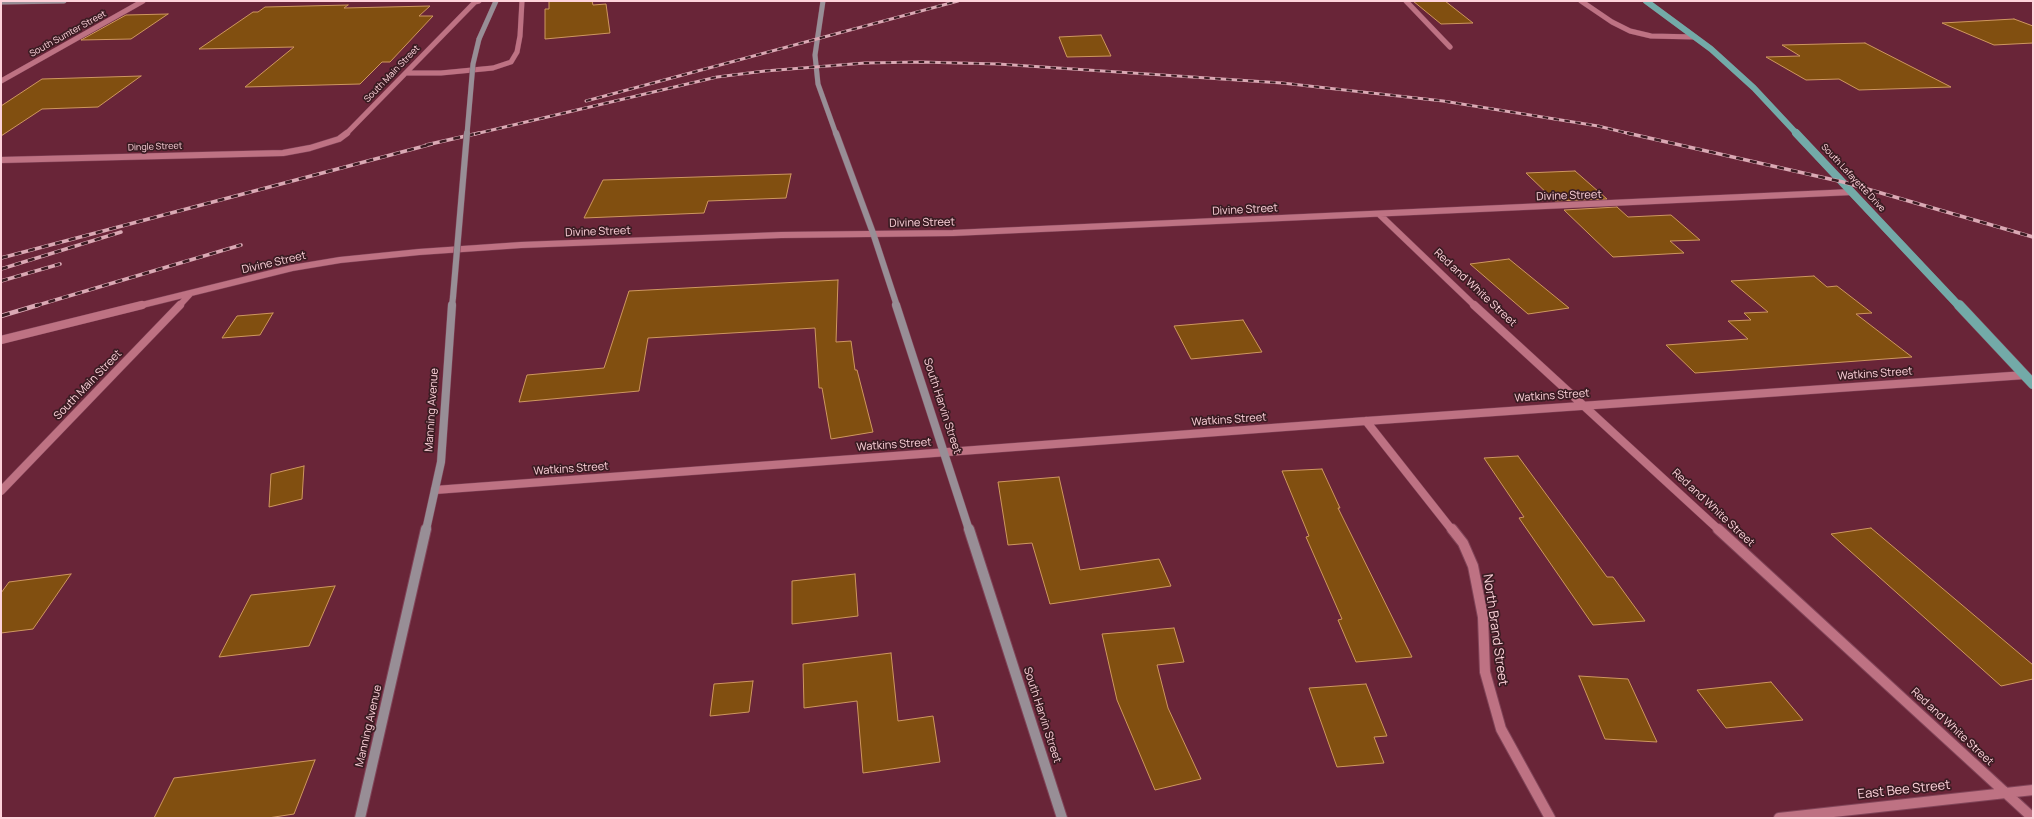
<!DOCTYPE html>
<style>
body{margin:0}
#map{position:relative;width:2034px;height:819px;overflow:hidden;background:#692538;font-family:Manrope,sans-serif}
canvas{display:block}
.frame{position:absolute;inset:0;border:2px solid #fed3db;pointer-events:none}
</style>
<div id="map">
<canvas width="2034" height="819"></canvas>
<div class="frame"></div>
</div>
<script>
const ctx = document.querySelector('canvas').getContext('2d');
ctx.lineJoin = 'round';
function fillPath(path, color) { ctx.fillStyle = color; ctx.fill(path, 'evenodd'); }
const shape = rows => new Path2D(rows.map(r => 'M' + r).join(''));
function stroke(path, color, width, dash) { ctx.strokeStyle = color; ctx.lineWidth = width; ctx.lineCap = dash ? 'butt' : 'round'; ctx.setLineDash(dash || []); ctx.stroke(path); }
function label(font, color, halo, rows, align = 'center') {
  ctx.font = font + ' Manrope,sans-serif'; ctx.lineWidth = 3.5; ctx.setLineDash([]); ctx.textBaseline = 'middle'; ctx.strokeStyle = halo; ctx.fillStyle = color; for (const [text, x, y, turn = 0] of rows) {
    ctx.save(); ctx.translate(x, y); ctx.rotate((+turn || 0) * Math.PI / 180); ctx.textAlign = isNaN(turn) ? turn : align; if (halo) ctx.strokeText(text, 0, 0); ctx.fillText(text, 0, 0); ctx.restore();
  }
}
const building = shape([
 [549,1,592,1,593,5,606,4,610,33,545,39,545,9,549,9,549,1],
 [1413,1,1445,1,1473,23,1441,24,1413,1],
 [348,5,344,8,430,6,419,16,433,16,390,62,382,62,360,84,245,87,294,47,199,49,253,12,258,12,265,7,348,5],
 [168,14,131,39,81,40,126,15,168,14],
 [2014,19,2033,26,2033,43,1994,45,1942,23,2014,19],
 [1101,35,1111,56,1067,57,1059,37,1101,35],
 [1865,43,1951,87,1859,90,1839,79,1806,80,1766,57,1800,56,1782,45,1865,43],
 [141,76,98,107,42,109,1,136,1,106,42,79,141,76],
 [1575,171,1607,199,1555,201,1526,173,1575,171],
 [791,174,786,198,708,201,704,213,584,218,603,180,791,174],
 [1617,207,1628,217,1671,215,1700,240,1670,241,1684,253,1613,257,1564,210,1617,207],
 [1509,259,1569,308,1528,314,1470,264,1509,259],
 [1814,276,1827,287,1837,286,1872,313,1856,314,1912,357,1695,373,1666,345,1748,339,1728,321,1751,320,1744,313,1768,312,1731,281,1814,276],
 [838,280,836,342,851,341,855,370,857,370,873,432,831,439,822,388,819,388,815,328,648,338,639,391,519,402,527,375,604,368,629,291,838,280],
 [273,313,260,335,222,338,237,316,273,313],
 [1243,320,1262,352,1191,359,1174,326,1243,320],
 [1518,456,1607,577,1613,577,1645,621,1593,625,1519,518,1524,517,1484,458,1518,456],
 [304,466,302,499,269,507,271,474,304,466],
 [1322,469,1340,508,1338,508,1412,657,1356,662,1338,620,1342,619,1306,537,1309,536,1282,471,1322,469],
 [1059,477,1080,570,1159,559,1171,586,1050,604,1032,543,1008,545,998,482,1059,477],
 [1871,528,2033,665,2033,679,2001,686,1831,534,1871,528],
 [71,574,33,629,1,633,1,593,9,582,71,574],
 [855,574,858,616,792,624,792,581,855,574],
 [335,586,309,646,219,657,251,595,335,586],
 [1174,628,1184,662,1157,665,1168,708,1201,779,1155,790,1117,700,1102,634,1174,628],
 [891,653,898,721,933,716,940,762,863,773,857,701,804,708,803,664,891,653],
 [1579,676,1628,679,1657,742,1605,739,1579,676],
 [753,681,749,712,710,716,714,684,753,681],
 [1771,682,1803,720,1726,728,1697,690,1771,682],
 [1366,684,1387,736,1374,737,1384,763,1337,767,1309,688,1366,684],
 [315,760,294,814,268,818,154,818,174,778,315,760]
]);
fillPath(building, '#814f10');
stroke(building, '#ce975f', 1);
const streetFar3 = shape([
 [1406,1,1450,47],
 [1581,1,1612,22,1630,31,1651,36,1695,37],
 [406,73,441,73,493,68,511,62,517,52,520,36,522,1],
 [1,81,143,1],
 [346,134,475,2,479,1]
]);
const streetFar2 = shape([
 [1,160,283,153,310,148,339,139,347,133],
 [1379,214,1475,306],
 [138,306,292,268,340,260,419,252,521,245,781,235,953,233,1852,192],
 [179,306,190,294]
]);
const streetFar1 = shape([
 [1474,305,1719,530],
 [1,340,142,305],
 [1366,421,1452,530],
 [435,490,1366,421,2025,375],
 [1,491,180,305]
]);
const street = shape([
 [1452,529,1463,543,1473,566,1483,617,1485,672,1501,729,1550,818],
 [1718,529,2033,818],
 [1779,818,2033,790]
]);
const secondaryFar3 = shape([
 [823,1,815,55,818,84,836,134],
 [1,2,64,1],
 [479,39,496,1]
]);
const secondaryFar2 = shape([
 [836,133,873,233,897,306],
 [452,306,453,297]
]);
const secondaryFar1 = shape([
 [896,305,969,530],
 [426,530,441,462,452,305]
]);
const secondary = shape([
 [969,529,1062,818],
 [360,818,426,529]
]);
const primaryFar2 = shape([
 [1646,1,1711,49,1754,88,1797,134]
]);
const primaryFar1 = shape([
 [1796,133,1959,306]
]);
const primary = shape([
 [1959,305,2033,384]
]);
stroke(streetFar3, '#814458', 5.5);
stroke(streetFar2, '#814458', 7);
stroke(streetFar1, '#814458', 9);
stroke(street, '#814458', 12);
stroke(secondaryFar3, '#814458', 5.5);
stroke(secondaryFar2, '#814458', 7);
stroke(secondaryFar1, '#814458', 9);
stroke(secondary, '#814458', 12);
stroke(primaryFar2, '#814458', 6);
stroke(primaryFar1, '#814458', 8);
stroke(primary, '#814458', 11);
stroke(streetFar3, '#be7283', 5);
stroke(streetFar2, '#be7283', 6);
stroke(streetFar1, '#be7283', 8);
stroke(street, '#be7283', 10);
stroke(secondaryFar3, '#988e96', 5);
stroke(secondaryFar2, '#988e96', 6);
stroke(secondaryFar1, '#988e96', 8);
stroke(secondary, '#988e96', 10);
stroke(primaryFar2, '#73aaa8', 6);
stroke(primaryFar1, '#73aaa8', 8);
stroke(primary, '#73aaa8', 10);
const railFar2 = shape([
 [586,101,958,1],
 [475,134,717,77,765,71,865,63,920,62,998,64,1282,83,1443,101,1598,126,1631,134]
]);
const railFar1 = shape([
 [1627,133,1843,182,2033,237],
 [426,145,479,133],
 [1,258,432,144],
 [1,269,121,232],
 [1,281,60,264],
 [35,306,241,245]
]);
const rail = shape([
 [1,316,38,305]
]);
stroke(railFar2, '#daa9b4', 3);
stroke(railFar1, '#daa9b4', 3.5);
stroke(rail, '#daa9b4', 4.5);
stroke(railFar2, '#3b1c23', 2, [5.5]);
stroke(railFar1, '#3b1c23', 2.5, [7]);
stroke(rail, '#3b1c23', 3, [9]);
const secondaryBridgeFar1 = shape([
 [467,134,473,64,479,39]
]);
const secondaryBridge = shape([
 [453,297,467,133]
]);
stroke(secondaryBridgeFar1, '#814458', 5.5, []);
stroke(secondaryBridge, '#814458', 7, []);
stroke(secondaryBridgeFar1, '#988e96', 5);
stroke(secondaryBridge, '#988e96', 6);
label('9px', '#fed3db', '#3b1c23', [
 ["South Sumter Street",68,34,-29],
 ["South Main Street",392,74,-46],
 ["Dingle Street",155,147,-2],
 ["South Lafayette Drive",1853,178,47]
]);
label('11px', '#fed3db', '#3b1c23', [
 ["Divine Street",1569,196,-2],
 ["Divine Street",1245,210,-3],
 ["Divine Street",922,223,-1],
 ["Divine Street",598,232,-2],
 ["Divine Street",274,263,-13],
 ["Red and White Street",1475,288,43],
 ["Watkins Street",1875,374,-4],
 ["South Main Street",88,385,-46],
 ["Watkins Street",1552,396,-4],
 ["South Harvin Street",942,406,72],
 ["Manning Avenue",432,410,-86],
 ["Watkins Street",1229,420,-4],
 ["Watkins Street",894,445,-4],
 ["Watkins Street",571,469,-4],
 ["Red and White Street",1713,508,43],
 ["South Harvin Street",1042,715,72],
 ["Manning Avenue",369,726,-77],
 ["Red and White Street",1952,727,43]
]);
label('13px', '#fed3db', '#3b1c23', [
 ["North Brand Street",1495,630,82],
 ["East Bee Street",1904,790,-6]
]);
</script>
